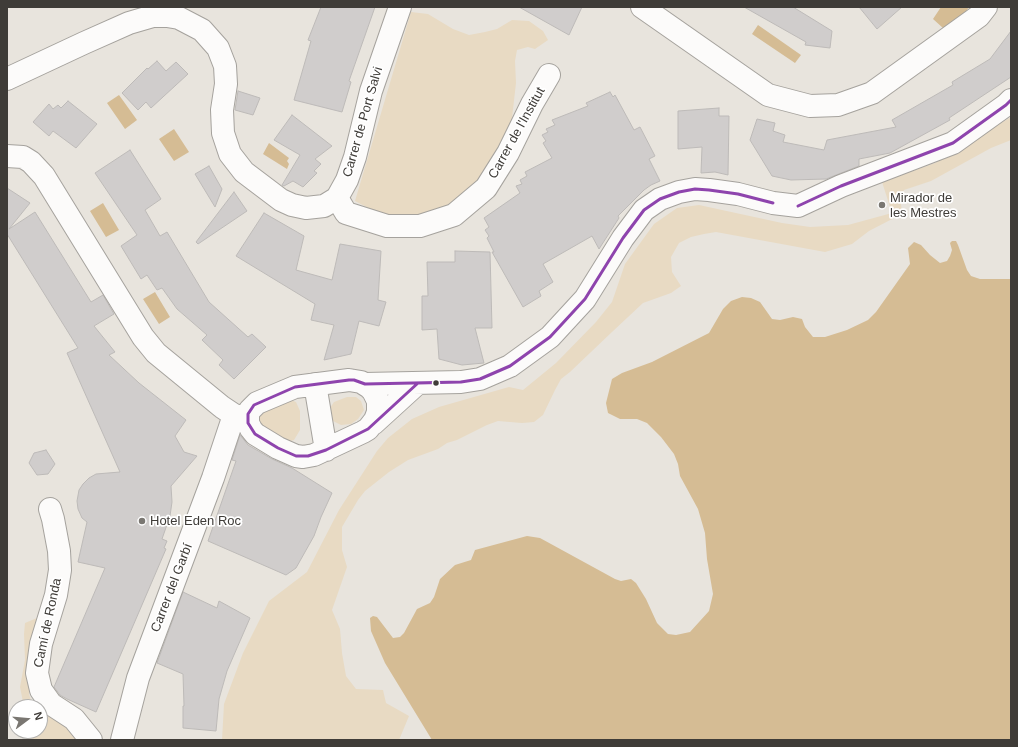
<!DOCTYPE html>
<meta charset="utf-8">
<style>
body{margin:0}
#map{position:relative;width:1018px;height:747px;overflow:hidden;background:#e8e4dd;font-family:Helvetica,sans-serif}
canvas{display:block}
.frame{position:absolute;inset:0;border:8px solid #3f3c38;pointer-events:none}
.north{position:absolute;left:8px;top:699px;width:40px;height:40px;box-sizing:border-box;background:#fff;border:1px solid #b2b1af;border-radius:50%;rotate:74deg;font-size:11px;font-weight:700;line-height:16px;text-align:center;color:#3f3c38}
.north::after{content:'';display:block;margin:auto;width:14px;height:18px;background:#7a7772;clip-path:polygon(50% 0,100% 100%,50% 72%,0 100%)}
</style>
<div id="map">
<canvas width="1018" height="747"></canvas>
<div class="frame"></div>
<div class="north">N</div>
</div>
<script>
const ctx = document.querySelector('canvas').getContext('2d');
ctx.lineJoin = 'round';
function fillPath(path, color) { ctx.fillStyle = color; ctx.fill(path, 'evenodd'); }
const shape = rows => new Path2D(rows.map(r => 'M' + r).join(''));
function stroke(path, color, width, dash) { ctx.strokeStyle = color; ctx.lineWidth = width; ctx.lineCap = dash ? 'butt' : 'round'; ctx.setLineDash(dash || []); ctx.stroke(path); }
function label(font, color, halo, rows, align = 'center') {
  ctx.font = font + ' Helvetica,sans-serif'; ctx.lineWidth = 3.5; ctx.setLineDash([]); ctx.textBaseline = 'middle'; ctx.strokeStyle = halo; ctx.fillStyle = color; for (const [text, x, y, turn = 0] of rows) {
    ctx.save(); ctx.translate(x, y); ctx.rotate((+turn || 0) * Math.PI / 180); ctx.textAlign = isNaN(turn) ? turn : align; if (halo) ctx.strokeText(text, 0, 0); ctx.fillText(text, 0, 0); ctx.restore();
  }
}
fillPath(shape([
 [411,12,428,14,453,29,469,35,485,32,497,29,512,20,529,21,543,31,548,40,535,49,528,47,517,50,515,61,516,83,511,127,501,156,454,206,405,220,380,214,355,201],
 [1011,117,1011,140,991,148,931,181,904,190,900,197,902,212,894,218,869,231,852,244,825,252,716,232,704,234,691,237,679,243,671,257,672,272,681,286,671,293,643,303,612,332,570,372,561,379,555,390,543,415,534,422,522,423,498,421,487,425,457,440,447,443,438,449,408,460,389,472,365,491,358,500,342,527,342,550,347,567,332,610,340,629,342,653,346,676,356,689,383,690,386,703,409,716,399,740,222,740,224,704,243,653,269,601,307,572,339,510,377,451,388,438,412,419,439,407,509,387,523,390,556,363,596,322,612,302,625,264,654,224,677,208,699,205,782,223,810,227,848,225,892,213,882,182,935,163],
 [347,397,356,397,361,401,364,410,358,419,351,424,341,425,333,421,330,408,334,402],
 [288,399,296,402,300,411,300,430,294,440,288,442,257,425,260,410],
 [43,597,32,637,29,694,32,704,36,707,24,707,20,687,25,660,24,634,25,623,37,618],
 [48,708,79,740,26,740,28,731,40,731,40,710,42,711]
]), '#e8dac3');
fillPath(shape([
 [941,7,969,7,964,14,943,28,933,19],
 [758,25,801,55,795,63,752,34],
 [119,95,137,120,125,129,107,103],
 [174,129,189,152,174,161,159,139],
 [269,143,289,158,287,161,289,164,287,169,263,154],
 [103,203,119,230,106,237,90,211],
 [952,241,956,241,958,245,967,270,971,276,980,279,1011,279,1011,740,432,740,385,663,371,631,370,618,373,616,377,617,393,638,400,637,404,633,417,609,430,603,434,597,440,579,455,565,471,560,475,550,527,536,540,538,615,579,621,581,631,579,636,583,646,599,657,623,668,634,676,635,690,632,709,611,713,594,707,559,705,533,698,509,680,476,678,464,674,454,661,437,647,423,637,419,620,419,608,413,606,403,612,379,622,373,652,362,709,333,723,309,731,301,742,297,751,298,760,302,772,319,780,320,793,317,802,319,805,327,813,337,825,337,847,330,868,320,876,312,910,264,908,248,914,242,921,245,930,255,940,263,947,261,950,256,952,250,950,243],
 [155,292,170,317,159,324,143,299]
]), '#d5bc94');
const building = shape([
 [321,7,375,7,349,81,351,82,342,112,294,100,311,41,308,40,321,7],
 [519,7,582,7,569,35,519,7],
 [744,7,793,7,832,31,830,48,805,45,806,42,744,7],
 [859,7,902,7,877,29,859,7],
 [1011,31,1011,77,949,118,950,120,890,153,859,159,859,166,826,179,791,180,772,176,750,140,757,119,775,123,773,131,785,135,783,142,824,150,827,140,896,127,892,120,953,85,952,82,990,59,1011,31],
 [157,61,166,71,176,62,188,74,151,108,146,102,138,110,122,93,147,68,148,69,157,61],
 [238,91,260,98,253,115,235,110,238,91],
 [610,92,613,97,615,95,634,130,640,127,655,156,649,159,660,181,651,185,644,190,618,216,619,218,599,249,592,236,543,264,553,282,539,291,541,296,523,307,492,252,494,252,487,238,489,236,485,230,489,227,484,218,520,193,516,186,522,184,520,180,527,176,525,172,552,158,543,143,546,141,542,135,548,132,546,129,555,125,552,120,588,106,586,103,610,92],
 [68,101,97,124,76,148,53,131,49,136,33,122,49,104,53,109,58,105,61,108,68,101],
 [719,108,719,116,729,116,728,175,715,172,701,173,702,147,678,149,678,111,719,108],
 [292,115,332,146,315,159,321,164,314,171,317,173,303,187,293,181,284,186,282,185,300,155,274,140,292,115],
 [130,150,161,199,145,210,160,236,167,232,209,302,248,337,252,334,266,347,234,379,219,365,223,360,202,340,207,335,177,309,162,288,157,290,147,275,141,279,121,246,137,235,95,173,130,150],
 [209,166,222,189,215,207,195,174,209,166],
 [7,188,30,203,9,229,35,212,91,302,103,295,114,314,94,326,115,352,109,355,139,383,186,420,175,436,184,452,197,456,171,486,172,502,170,516,162,539,167,541,164,548,166,549,96,712,67,699,60,695,54,687,105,568,78,562,87,522,82,518,78,509,77,501,79,490,83,484,89,478,96,474,120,472,67,353,78,348,7,234,7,188],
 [234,192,247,211,198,244,196,242,234,192],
 [264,213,304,236,296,270,332,280,340,244,381,251,378,300,386,302,379,326,359,321,351,354,324,360,334,325,311,320,315,304,236,256,264,213],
 [455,251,490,252,492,328,475,328,484,363,462,365,439,359,437,329,422,330,422,296,428,296,427,262,455,262,455,251],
 [240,435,248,445,272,459,292,468,332,493,321,517,314,536,296,568,286,575,208,541,236,461,232,460,240,435],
 [46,450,55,464,48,474,37,475,29,463,34,453,46,450],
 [183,592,217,608,219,601,250,618,227,671,219,699,216,731,183,728,183,706,184,706,183,674,157,663,183,592]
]);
fillPath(building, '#d0cdcc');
stroke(building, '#bdbab8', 1);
const minor = shape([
 [642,7,768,95,810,106,838,105,872,93,979,16,986,7],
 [7,79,84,43,129,23,153,16,167,16,179,18,202,30,218,48,225,66,226,84,222,110,223,133,230,154,244,172,281,200,292,205,306,208,324,206,337,198,347,180,355,157,371,91,400,7],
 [7,156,23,157,31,162,44,176,143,337,156,353,222,407,234,415,248,418],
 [337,198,346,213,387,226,420,226,454,215,486,188,508,153,532,104,549,75],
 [349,380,361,382,369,387,373,391,378,401,378,412,375,420,368,429,363,432,314,455,303,457,296,456,278,448,255,434,251,429,248,423,248,414,250,410,257,403,295,387,349,380],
 [315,384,326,450],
 [365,384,461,382,480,379,510,366,550,337,585,299,623,238,644,210,660,199,679,192,695,189,709,190,738,194,773,203,798,206,841,186,953,143,1006,105,1011,100],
 [373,424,418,383],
 [50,509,53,519,59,551,60,570,56,595,41,644,37,673,41,690,51,704,74,719,91,740],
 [122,740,138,678,213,478,234,415]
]);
stroke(minor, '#a5a29d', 24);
stroke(minor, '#fcfbfa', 22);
stroke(shape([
 [798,206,841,186,953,143,1006,105,1011,100],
 [623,238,644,210,660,199,679,192,695,189,709,190,738,194,773,203],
 [585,299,623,238],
 [585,299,623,238],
 [349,380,354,380,365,384,461,382,418,383,368,429,326,450,308,456,296,456,278,448,255,434,248,423,248,414,254,405,295,387,349,380],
 [461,382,480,379,510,366,550,337,585,299]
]), '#8e44ad', 3);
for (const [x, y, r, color] of [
 [882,205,4,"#7a7772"],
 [436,383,3.5,"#3f3c38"],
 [142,521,4,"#7a7772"]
]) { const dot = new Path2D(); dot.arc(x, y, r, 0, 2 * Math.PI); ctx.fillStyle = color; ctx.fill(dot); stroke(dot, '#fff', 1.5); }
label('13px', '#3f3c38', '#fff', [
 ["Carrer de Port Salvi",363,122,-74],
 ["Carrer de l'Institut",517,133,-61],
 ["Carrer del Garbí",172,588,-69],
 ["Camí de Ronda",48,623,-78]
]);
label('13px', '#3f3c38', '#fff', [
 ["Mirador de",890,198],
 ["les Mestres",890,213],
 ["Hotel Eden Roc",150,521]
], 'left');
</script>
